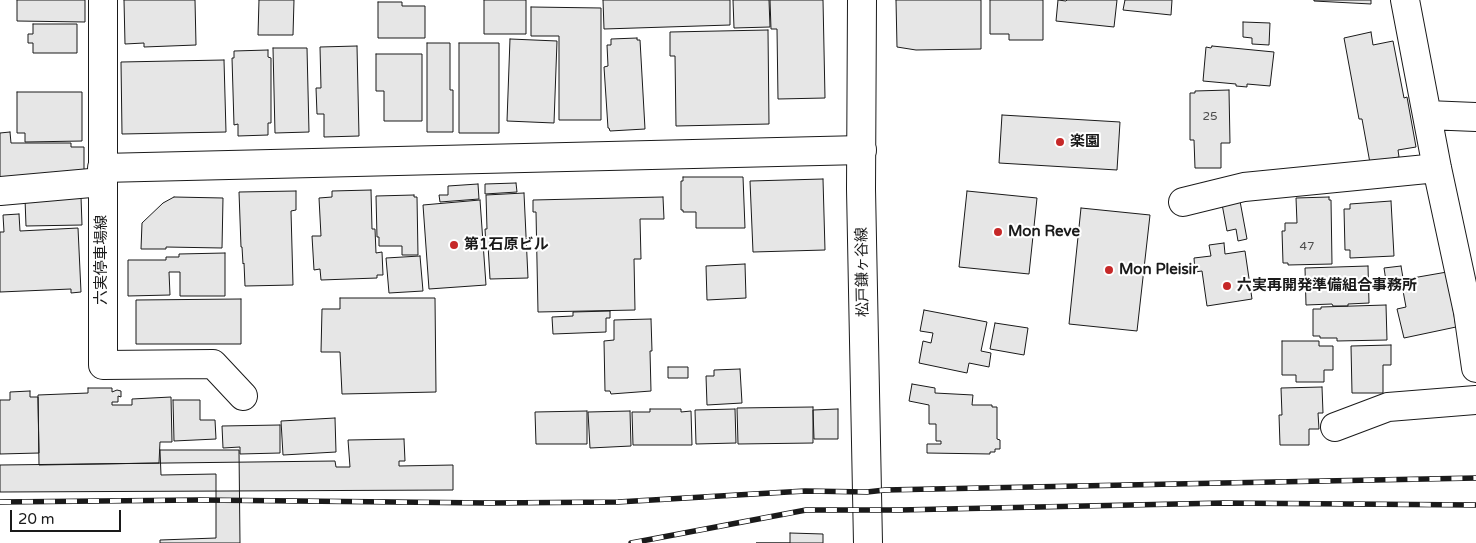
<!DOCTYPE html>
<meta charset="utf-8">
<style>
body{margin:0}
#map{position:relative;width:1476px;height:543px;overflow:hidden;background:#fff;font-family:"Varela Round",sans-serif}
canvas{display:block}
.scale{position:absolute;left:10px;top:510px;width:111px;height:22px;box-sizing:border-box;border:2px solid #1a1a1a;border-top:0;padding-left:6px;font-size:15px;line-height:18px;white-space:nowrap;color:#1a1a1a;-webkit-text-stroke:4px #fff;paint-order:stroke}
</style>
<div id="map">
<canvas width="1476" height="543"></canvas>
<div class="scale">20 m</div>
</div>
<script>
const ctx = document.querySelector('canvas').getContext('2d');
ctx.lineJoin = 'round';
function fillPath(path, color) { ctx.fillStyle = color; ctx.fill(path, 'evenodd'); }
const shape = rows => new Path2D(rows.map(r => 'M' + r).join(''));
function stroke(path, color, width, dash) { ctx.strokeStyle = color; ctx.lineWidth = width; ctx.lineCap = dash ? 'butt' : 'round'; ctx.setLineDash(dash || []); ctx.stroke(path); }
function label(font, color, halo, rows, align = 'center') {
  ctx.font = font + ' "Varela Round","Noto Sans JP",sans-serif'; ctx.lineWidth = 4; ctx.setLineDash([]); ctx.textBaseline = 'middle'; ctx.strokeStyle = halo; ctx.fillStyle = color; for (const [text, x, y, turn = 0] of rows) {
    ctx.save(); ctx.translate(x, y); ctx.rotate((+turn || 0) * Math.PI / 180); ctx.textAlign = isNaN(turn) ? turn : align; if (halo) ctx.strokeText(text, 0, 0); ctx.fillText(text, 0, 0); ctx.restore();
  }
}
const building = shape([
 [17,0,85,0,85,22,17,21,17,0],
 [124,0,195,0,196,45,144,47,144,43,125,44,124,0],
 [259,0,294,0,293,35,258,35,259,0],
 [484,0,526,0,526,34,484,34,484,0],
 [603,0,730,0,730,25,604,29,603,0],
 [733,0,769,0,770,27,734,28,733,0],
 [770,0,823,0,825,98,778,99,777,29,771,29,770,0],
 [896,0,981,0,981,49,916,50,897,47,896,0],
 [990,0,1043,0,1043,40,1009,40,1009,34,990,34,990,0],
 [1058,0,1066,1,1067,0,1117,0,1114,27,1056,21,1058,0],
 [1125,0,1172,0,1171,15,1123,10,1125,0],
 [1314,0,1371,0,1371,4,1314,1,1314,0],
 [378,2,402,2,402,6,425,6,425,38,378,38,378,2],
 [531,7,601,8,601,120,559,120,559,36,531,36,531,7],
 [1243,22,1270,23,1269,45,1252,44,1252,38,1243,37,1243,22],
 [33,24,77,24,77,53,33,53,33,43,28,43,28,34,33,34,33,24],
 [768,30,769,124,676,126,675,56,670,56,670,32,768,30],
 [1371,32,1373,45,1393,41,1404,98,1407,97,1416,147,1398,150,1399,157,1370,163,1362,119,1359,119,1344,38,1371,32],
 [637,38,637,40,640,40,645,129,610,131,609,128,608,128,604,67,608,66,607,45,611,45,611,39,637,38],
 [510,39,557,41,554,123,507,121,510,39],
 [427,43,450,43,450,90,453,90,453,132,427,132,427,43],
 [459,43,499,43,499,133,459,133,459,43],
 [357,46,359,136,324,137,324,114,317,114,316,88,321,88,320,47,357,46],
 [1212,46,1274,52,1270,86,1247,84,1247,87,1236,86,1236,84,1203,81,1206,47,1211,48,1212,46],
 [273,48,307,48,309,132,275,133,273,48],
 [268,50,268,57,271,58,271,123,268,123,268,135,238,136,238,124,234,125,232,58,234,58,234,51,268,50],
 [376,54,422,54,422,121,384,121,384,91,376,91,376,54],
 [224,60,226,132,122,134,121,62,224,60],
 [1229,90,1230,143,1221,143,1221,168,1195,168,1194,140,1190,140,1190,93,1195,93,1195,91,1229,90],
 [17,92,82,92,82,141,25,142,25,133,17,133,17,92],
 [1002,115,1120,122,1117,170,999,163,1002,115],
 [10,132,11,143,71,143,71,147,84,147,84,170,0,179,0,133,10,132],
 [683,177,743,177,745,228,696,228,696,212,683,212,683,210,681,210,681,181,683,181,683,177],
 [823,179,825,250,753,252,750,181,823,179],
 [516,183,517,192,485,194,485,184,516,183],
 [478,184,479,199,440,202,439,195,448,195,448,186,478,184],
 [371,190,372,229,375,229,376,253,382,252,383,275,377,275,377,278,321,280,320,269,314,270,312,236,321,236,319,198,332,197,332,191,371,190],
 [296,191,296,210,291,211,293,285,245,286,244,263,243,264,242,247,241,247,239,192,296,191],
 [967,191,1037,198,1029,274,959,267,967,191],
 [524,193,528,278,490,279,488,245,486,246,485,229,487,229,486,195,524,193],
 [414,195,414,197,417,197,418,255,402,255,402,246,379,246,379,237,377,237,376,196,414,195],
 [81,197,82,225,26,226,25,199,81,197],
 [174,197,223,198,222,248,166,247,166,249,141,249,142,223,163,203,174,197],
 [663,197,664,219,640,219,641,259,634,259,635,310,538,312,536,212,533,212,533,200,663,197],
 [1329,197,1329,200,1331,200,1332,264,1288,265,1288,263,1283,263,1282,231,1285,231,1285,223,1297,223,1296,198,1329,197],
 [480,200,486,285,429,289,423,205,480,200],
 [1240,201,1247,239,1238,241,1236,229,1227,231,1222,204,1240,201],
 [1391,201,1394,256,1350,258,1350,250,1345,250,1344,209,1350,209,1350,204,1391,201],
 [1081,208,1150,215,1137,331,1069,324,1081,208],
 [19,214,20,231,78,228,81,292,71,293,71,289,0,292,0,232,4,232,3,215,19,214],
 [1224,243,1225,254,1245,251,1252,299,1207,306,1202,271,1195,272,1194,258,1211,256,1209,245,1224,243],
 [225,253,225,296,180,296,180,272,169,272,170,295,128,296,128,260,166,260,166,257,179,257,179,254,225,253],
 [420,256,423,291,389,293,386,258,420,256],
 [745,264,746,298,707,300,706,266,745,264],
 [1368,266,1369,303,1348,304,1348,306,1333,306,1332,304,1306,305,1305,268,1368,266],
 [1401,266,1403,278,1386,281,1384,268,1401,266],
 [1447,272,1456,327,1404,338,1397,309,1406,307,1401,280,1447,272],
 [340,298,435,298,436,392,342,394,340,352,321,352,322,309,340,309,340,298],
 [241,299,241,344,136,344,136,300,241,299],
 [1386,305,1387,340,1337,341,1337,338,1320,338,1320,336,1313,336,1313,309,1321,309,1321,307,1386,305],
 [924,310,987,322,981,351,991,353,989,367,969,363,967,373,919,363,923,341,931,343,933,333,920,331,924,310],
 [610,311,610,318,606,318,606,332,553,334,552,317,573,316,573,312,610,311],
 [651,319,652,351,650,351,651,391,611,394,610,391,605,391,604,341,614,340,614,320,651,319],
 [995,323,1028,328,1024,355,990,349,995,323],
 [1282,341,1319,341,1319,346,1333,346,1333,370,1324,370,1324,382,1296,382,1296,375,1282,375,1282,341],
 [1391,345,1391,365,1383,365,1383,393,1352,393,1351,346,1391,345],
 [668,367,688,367,688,378,668,378,668,367],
 [740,369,742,403,707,405,706,376,714,376,714,370,740,369],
 [912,384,935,388,935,393,973,395,972,405,992,405,992,407,997,407,997,439,1000,440,1000,449,995,449,995,452,990,452,990,454,927,453,927,444,941,444,941,441,936,441,936,424,929,424,929,405,909,401,912,384],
 [1322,387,1323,413,1318,413,1319,429,1309,429,1309,445,1280,445,1279,415,1282,415,1281,388,1322,387],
 [88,388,112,388,112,392,117,390,121,391,121,397,118,396,118,402,112,402,112,405,132,405,132,399,171,397,172,442,160,442,159,463,39,465,38,395,88,393,88,388],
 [30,391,30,397,38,397,39,453,0,454,0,400,10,400,10,392,30,391],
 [173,400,200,400,200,420,215,420,216,439,174,441,173,400],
 [813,407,813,443,738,444,737,408,813,407],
 [650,409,681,409,681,412,691,411,692,445,633,445,632,412,650,412,650,409],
 [735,409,736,443,696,444,695,410,735,409],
 [838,409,838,439,814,439,813,410,838,409],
 [587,411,587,444,536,444,535,412,587,411],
 [630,411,631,446,590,448,588,412,630,411],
 [335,418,336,452,283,455,281,421,335,418],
 [280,425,280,453,240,454,240,447,223,448,222,426,280,425],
 [404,439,405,461,399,461,399,466,453,465,453,490,0,492,0,465,335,461,336,467,350,467,348,440,404,439],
 [160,450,239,450,240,543,160,543,160,540,216,538,216,474,161,475,160,450],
 [790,533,823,534,823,543,756,543,790,543,790,533]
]);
fillPath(building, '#e6e6e6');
stroke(building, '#1a1a1a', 1);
const minor = shape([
 [1405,0,1437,168,1468,312,1476,368],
 [1427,115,1476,117],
 [0,191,102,182],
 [1183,202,1244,187,1437,168],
 [1335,427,1388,407,1476,400]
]);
const tertiary = shape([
 [102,168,862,150]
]);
const secondary = shape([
 [103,0,103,365,213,364,243,396],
 [862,0,861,189,868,543]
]);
stroke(minor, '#1a1a1a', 30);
stroke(tertiary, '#1a1a1a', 30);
stroke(secondary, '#1a1a1a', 30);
stroke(minor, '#fff', 28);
stroke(tertiary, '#fff', 28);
stroke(secondary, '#fff', 28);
const rail = shape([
 [0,502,200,500,490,503,618,502,805,491,867,492,885,490,1223,483,1476,478],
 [631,543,806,510,900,510,1223,503,1476,505]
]);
stroke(rail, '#1a1a1a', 5.5);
stroke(rail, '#fff', 4, [11]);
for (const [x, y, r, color] of [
 [1060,142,5,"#c62828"],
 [998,232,5,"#c62828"],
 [454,245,5,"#c62828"],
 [1109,270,5,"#c62828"],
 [1227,286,5,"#c62828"]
]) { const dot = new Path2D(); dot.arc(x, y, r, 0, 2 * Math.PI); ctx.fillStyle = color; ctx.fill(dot); stroke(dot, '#fff', 2); }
label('12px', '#4d4d4d', null, [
 ["25",1210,117],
 ["47",1307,247]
]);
label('bold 15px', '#1a1a1a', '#fff', [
 ["楽園",1070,142],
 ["Mon Reve",1008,232],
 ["第1石原ビル",464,245],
 ["Mon Pleisir",1119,270],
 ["六実再開発準備組合事務所",1237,286]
], 'left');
label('15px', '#1a1a1a', '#fff', [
 ["六実停車場線",102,260,-90],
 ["松戸鎌ヶ谷線",863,272,-91]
]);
</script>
